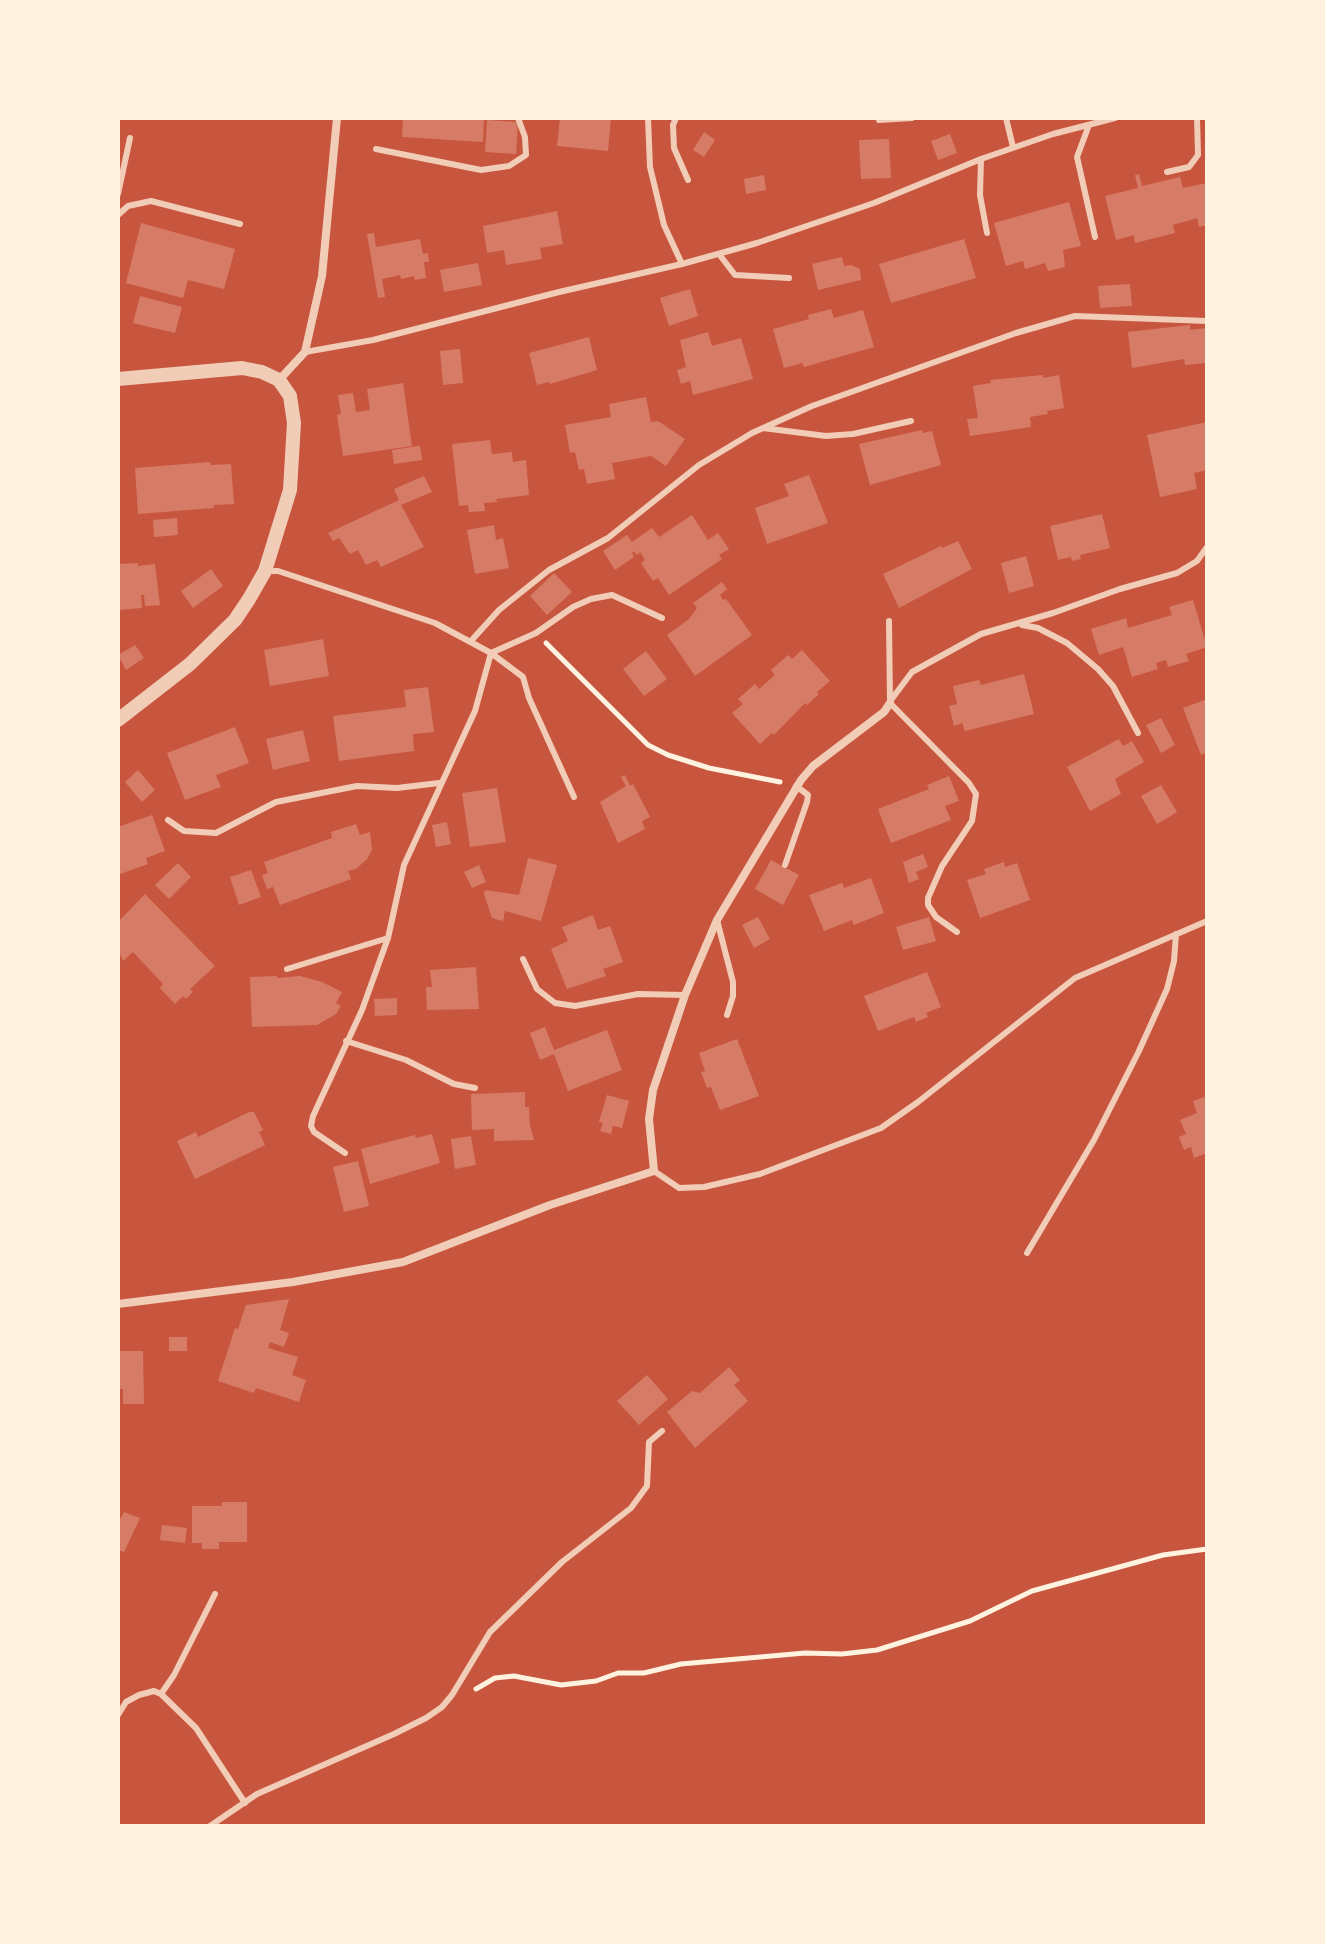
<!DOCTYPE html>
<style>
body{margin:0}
#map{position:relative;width:1325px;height:1944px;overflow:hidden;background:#c8553d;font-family:Roboto,sans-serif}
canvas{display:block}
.frame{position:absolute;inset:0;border:120px solid #fff3e0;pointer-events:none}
</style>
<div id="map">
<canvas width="1325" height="1944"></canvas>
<div class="frame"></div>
</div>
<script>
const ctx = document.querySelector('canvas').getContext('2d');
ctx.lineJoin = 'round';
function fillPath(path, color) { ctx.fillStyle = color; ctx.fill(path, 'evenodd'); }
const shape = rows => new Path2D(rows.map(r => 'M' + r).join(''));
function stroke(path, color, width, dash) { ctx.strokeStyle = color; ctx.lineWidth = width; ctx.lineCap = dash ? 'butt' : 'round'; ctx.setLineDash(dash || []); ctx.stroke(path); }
fillPath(shape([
 [403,118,484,118,483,142,402,137],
 [560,118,611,118,608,151,557,146],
 [487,120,518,122,516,154,485,152],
 [704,132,715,140,704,157,693,150],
 [950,134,957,153,938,160,931,141],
 [889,139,891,178,861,179,859,140],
 [1139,174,1142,186,1180,177,1183,188,1207,183,1207,225,1199,227,1197,218,1173,225,1175,233,1135,243,1134,235,1116,240,1105,196,1138,188,1135,175],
 [764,175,766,190,746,194,744,179],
 [1069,202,1081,246,1063,250,1065,267,1048,271,1045,263,1025,269,1023,261,1006,266,994,223],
 [557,211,563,244,540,248,542,259,506,265,504,250,487,253,483,226],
 [141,223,235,249,224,289,188,280,183,298,126,283],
 [374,233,376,247,420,239,423,254,428,253,429,262,424,262,426,278,415,280,414,276,401,279,400,275,382,279,385,297,378,298,367,234],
 [964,239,976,278,891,303,879,264],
 [842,257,844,266,851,265,860,269,861,280,818,290,812,264],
 [478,263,482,285,444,292,440,270],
 [1130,284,1132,306,1100,308,1098,286],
 [690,289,698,316,669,326,660,298],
 [140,296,182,307,175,333,133,323],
 [831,309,834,318,863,310,874,347,804,367,802,363,784,368,773,329,809,319,808,315],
 [1190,325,1190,330,1206,328,1207,363,1185,365,1184,359,1132,368,1128,332],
 [708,332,712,346,741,338,753,379,693,395,690,381,681,384,677,370,686,367,680,340],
 [589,337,597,370,550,384,549,382,537,385,529,353],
 [460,349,463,383,443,385,440,351],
 [1043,375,1043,378,1059,375,1064,408,1047,411,1048,414,1030,417,1031,427,970,436,967,419,978,418,973,386,991,383,990,380],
 [403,383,412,446,343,456,337,415,341,414,338,395,353,393,356,412,370,410,367,389],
 [646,397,651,422,658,421,685,439,666,466,651,456,612,463,615,479,587,484,584,469,579,470,575,452,570,453,565,425,611,417,609,404],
 [1207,422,1207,470,1194,473,1197,489,1160,497,1147,435],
 [922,430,923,433,932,431,941,465,870,485,859,444],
 [490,440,492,454,512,452,513,462,526,460,529,495,496,499,497,502,484,503,485,511,469,512,468,505,459,506,452,444],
 [418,446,420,446,422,460,394,464,392,450],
 [210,462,211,465,231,464,234,504,214,505,214,508,138,514,135,468],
 [809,475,828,523,767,544,755,508,789,496,784,484],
 [424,476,432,492,401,505,424,547,381,567,377,560,366,565,358,550,350,554,339,538,333,541,328,533,399,500,394,489],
 [1102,514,1110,548,1080,555,1081,559,1072,561,1071,557,1058,560,1050,526],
 [692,515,708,540,718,533,729,549,719,555,722,559,669,595,658,578,653,581,641,563,645,560,640,552,637,555,634,551,632,553,634,557,615,570,603,551,627,535,632,542,652,528,659,537],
 [177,518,178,535,154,537,153,520],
 [494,525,496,540,503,538,509,568,475,574,467,530],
 [958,541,972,569,899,608,883,574,941,546,942,548],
 [1026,556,1034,586,1009,593,1001,563],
 [138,563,138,566,155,564,160,605,145,606,144,595,141,595,142,608,118,610,118,564],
 [211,569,223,586,193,608,181,591],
 [554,573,572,592,547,615,530,596],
 [722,582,727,589,720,595,723,600,726,599,752,635,695,676,667,635,689,619,697,608,693,603],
 [1193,600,1207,647,1186,654,1189,661,1168,667,1166,660,1156,663,1158,669,1132,677,1123,647,1099,655,1091,629,1126,618,1128,628,1172,615,1169,607],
 [323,639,329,676,270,686,264,650],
 [135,645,144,658,126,670,118,655],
 [802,650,830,681,817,692,819,694,807,705,805,703,774,735,772,733,760,744,732,713,743,704,738,699,755,684,759,689,775,675,771,670,788,655,792,659],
 [646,651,667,679,644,696,623,669],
 [1024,674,1034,714,965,731,962,723,954,726,949,706,957,704,953,686,979,680,981,685],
 [428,687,434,732,413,734,414,751,339,761,333,716,406,707,404,690],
 [1207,699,1207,752,1201,755,1183,708],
 [1161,718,1175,745,1161,753,1146,725],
 [235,727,249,763,216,775,221,787,185,800,167,753],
 [303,730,310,761,273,770,266,739],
 [1119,739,1123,746,1132,741,1144,762,1115,779,1121,794,1090,811,1067,767],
 [138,770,155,790,142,802,125,782],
 [625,775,630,786,633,784,650,817,642,821,645,829,618,843,600,802,626,786,621,777],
 [949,776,959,801,945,806,951,820,891,843,878,809,929,789,927,785],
 [1161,785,1177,812,1157,824,1141,796],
 [497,788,506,842,470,847,462,793],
 [152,815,165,851,146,858,148,864,120,874,118,827],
 [447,822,451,844,436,847,432,825],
 [356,824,360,835,370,832,372,850,367,859,356,869,348,871,351,879,280,905,273,887,267,889,262,875,268,873,264,862,332,838,331,832],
 [923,854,928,867,916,872,919,879,909,883,903,862],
 [528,858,557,865,541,921,505,911,503,921,492,918,484,894,485,890,519,895],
 [771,860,799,875,783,905,755,889],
 [1004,862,1005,867,1017,863,1030,900,980,918,967,880,986,874,984,869],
 [178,863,191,877,169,899,155,885],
 [479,865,486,882,472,888,464,872],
 [251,870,261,897,239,905,230,877],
 [871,878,884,913,854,925,852,920,824,931,809,895,842,883,844,888],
 [145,894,215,966,190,989,193,992,186,999,183,996,175,1004,160,988,163,984,133,952,123,961,118,950,118,922],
 [593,915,598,930,610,926,623,962,603,969,606,976,567,989,551,949,568,941,562,927],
 [758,917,770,939,754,948,742,925],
 [929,917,936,941,903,950,896,927],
 [476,967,479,1009,427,1010,426,987,432,987,430,970],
 [927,972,941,1007,926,1013,928,1017,916,1022,914,1017,878,1031,864,996],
 [277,976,277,978,300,976,322,982,342,992,336,1003,341,1006,336,1014,317,1025,252,1027,250,977],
 [397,998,397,1015,375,1016,374,999],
 [545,1027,554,1050,607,1030,622,1070,568,1091,554,1054,540,1060,530,1033],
 [737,1039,759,1096,720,1110,711,1087,707,1088,701,1072,705,1071,699,1053],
 [525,1092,525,1107,529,1107,530,1126,534,1140,494,1141,494,1129,472,1130,471,1094],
 [607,1095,629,1101,622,1128,613,1126,611,1134,600,1131,603,1123,599,1122],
 [1207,1096,1207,1153,1194,1158,1191,1147,1184,1150,1179,1137,1186,1134,1180,1120,1197,1113,1193,1101],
 [249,1112,254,1112,263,1130,259,1132,265,1145,195,1179,177,1141,196,1132,198,1137],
 [432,1134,440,1163,370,1184,361,1149,415,1135,416,1138],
 [471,1136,476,1165,455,1169,451,1139],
 [358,1161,369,1206,344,1212,333,1167],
 [289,1299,280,1330,289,1333,284,1347,270,1342,268,1348,298,1357,292,1375,306,1380,299,1402,256,1388,254,1393,218,1381,235,1328,238,1329,246,1305],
 [169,1337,187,1337,187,1351,169,1351],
 [118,1351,143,1351,144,1404,123,1404,123,1389,118,1389],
 [729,1367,740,1380,734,1385,748,1401,695,1448,667,1412,692,1391,700,1393],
 [647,1375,668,1399,639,1425,617,1401],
 [222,1502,247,1502,247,1542,219,1542,219,1549,202,1549,202,1543,192,1543,192,1506,222,1506],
 [124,1512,140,1518,124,1552,118,1550,118,1523],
 [162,1525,187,1528,185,1543,160,1540]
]), '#d67c66');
stroke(shape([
 [546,643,648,745,668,755,709,768,780,782],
 [476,1689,495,1678,514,1676,561,1685,596,1681,618,1673,644,1673,681,1664,805,1653,842,1654,877,1650,970,1621,1032,1591,1163,1555,1207,1549]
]), '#fff3e0', 5);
stroke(shape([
 [648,118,650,167,664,225,682,264],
 [676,118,673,125,674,148,688,180],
 [1006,118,1013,147],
 [879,120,912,118],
 [1089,125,1077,157,1095,237],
 [376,149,481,170,509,166,526,155,525,137,518,118],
 [981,159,980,195,987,233],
 [1167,172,1189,167,1198,155,1197,118],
 [118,194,130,138],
 [118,215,128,206,151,201,240,224],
 [719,254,735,275,789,278],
 [305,352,373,340,559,292,682,264,757,243,874,203,981,159,1053,134,1115,118],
 [763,428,826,436,853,434,911,421],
 [265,571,278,571,435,623,491,653,523,677,529,698,574,797],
 [889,621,890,703,969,783,976,794,972,821,942,866,928,898,928,905,936,917,957,932],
 [1022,625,1038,628,1067,643,1098,669,1113,686,1138,733],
 [471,641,499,610,549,570,608,538,699,465,752,433,812,406,1016,333,1075,316,1207,321],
 [891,700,912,672,981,634,1053,613,1120,589,1177,573,1197,561,1207,547],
 [168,820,184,831,216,833,276,802,357,786,397,788,439,783],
 [785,865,807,802,808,795,796,786],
 [717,920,733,982,733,996,727,1015],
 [523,959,537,989,555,1003,575,1006,638,994,685,995],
 [287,969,388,938],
 [346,1041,406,1060,454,1084,475,1088],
 [345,1153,314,1132,311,1126,313,1116,362,1010,388,938,404,865,475,711,491,653,536,633,573,607,591,599,612,595,662,618],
 [654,1171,679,1188,704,1187,760,1174,881,1128,918,1102,1075,978,1207,921],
 [1027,1253,1094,1140,1138,1053,1167,989,1174,961,1176,934],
 [161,1694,174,1675,215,1594],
 [118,1715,126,1702,139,1695,154,1691,161,1694,196,1728,245,1803],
 [210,1826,257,1794,394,1734,426,1718,442,1707,452,1695,490,1632,562,1562,631,1508,647,1486,649,1442,662,1431]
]), '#f1ccb7', 6);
stroke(shape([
 [279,380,305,352,322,276,337,118],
 [118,1304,293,1282,403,1262,550,1205,654,1171,649,1119,653,1090,685,995,717,920,801,780,813,766,884,712,890,703]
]), '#f1ccb7', 8);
stroke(shape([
 [118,379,242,368,262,372,279,380,290,396,294,423,290,490,265,571,249,599,235,620,190,664,118,720]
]), '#f1ccb7', 14);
</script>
